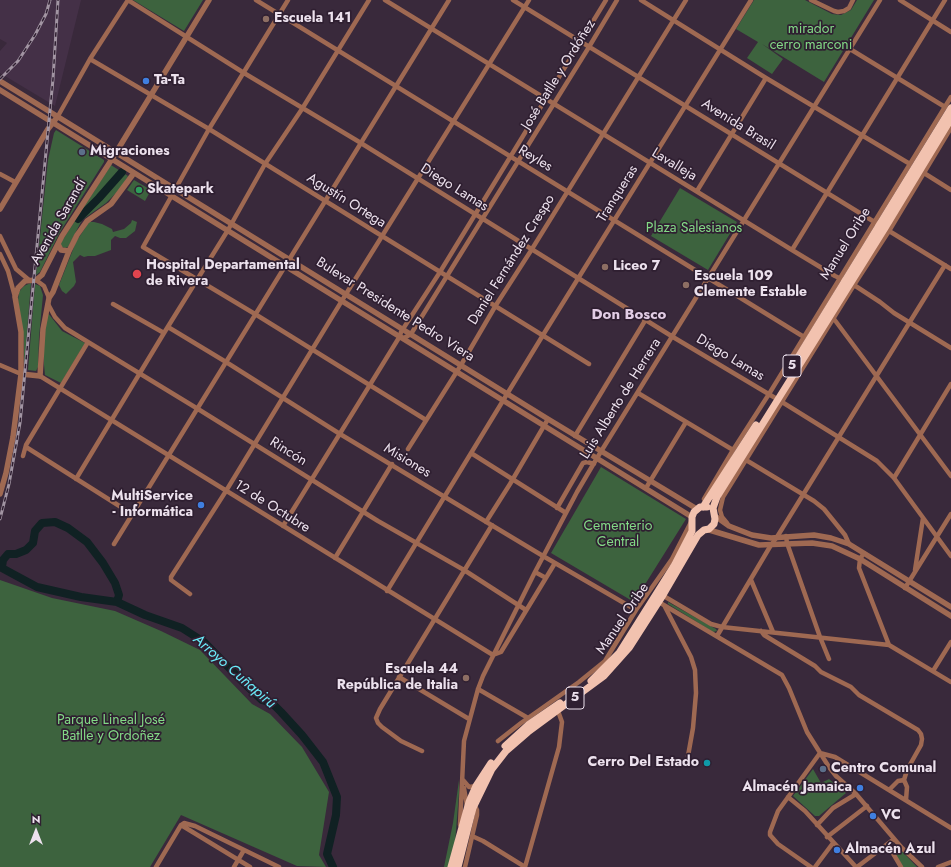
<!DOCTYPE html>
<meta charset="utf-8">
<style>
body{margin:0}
#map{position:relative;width:951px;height:867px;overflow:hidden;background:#39293b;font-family:Jost,sans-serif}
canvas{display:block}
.north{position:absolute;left:16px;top:811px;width:40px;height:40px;-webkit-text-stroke:3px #2f1f31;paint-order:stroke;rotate:0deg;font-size:11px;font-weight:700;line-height:16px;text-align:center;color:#ece1ed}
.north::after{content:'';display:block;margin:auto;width:14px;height:18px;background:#ece1ed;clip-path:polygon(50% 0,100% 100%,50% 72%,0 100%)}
</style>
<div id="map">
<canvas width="951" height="867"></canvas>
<div class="north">N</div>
</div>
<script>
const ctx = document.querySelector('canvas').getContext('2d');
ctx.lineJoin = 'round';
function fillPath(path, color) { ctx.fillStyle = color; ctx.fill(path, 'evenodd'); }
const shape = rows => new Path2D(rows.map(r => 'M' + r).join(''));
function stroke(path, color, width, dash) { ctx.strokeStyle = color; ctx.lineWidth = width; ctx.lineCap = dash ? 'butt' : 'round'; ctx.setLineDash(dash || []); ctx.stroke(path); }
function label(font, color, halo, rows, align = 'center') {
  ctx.font = font + ' Jost,sans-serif'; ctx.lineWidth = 3.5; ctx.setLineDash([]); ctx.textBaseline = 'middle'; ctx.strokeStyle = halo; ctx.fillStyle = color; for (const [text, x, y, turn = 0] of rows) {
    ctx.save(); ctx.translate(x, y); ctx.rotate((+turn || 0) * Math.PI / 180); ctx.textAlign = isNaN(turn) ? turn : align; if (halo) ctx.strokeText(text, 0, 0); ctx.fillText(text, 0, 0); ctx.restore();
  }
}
fillPath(shape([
 [0,0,81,0,55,106,0,73,0,51,7,43,0,39]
]), '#443047');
fillPath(shape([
 [133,0,203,0,184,31],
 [754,0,805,0,832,14,841,15,851,10,857,0,874,0,824,82,762,44,783,59,772,74,747,58,758,42,736,29],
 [56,130,104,160,104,162,60,232,40,272,36,275,48,160,54,133],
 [111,165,128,176,121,188,106,203,82,220,68,247,65,248,62,247,60,244],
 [134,180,151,190,145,201,127,190],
 [680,188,737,222,708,270,651,236],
 [132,220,137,222,135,231,126,238,120,238,115,236,111,240,111,250,95,256,88,256,84,257,80,255,73,262,76,282,74,286,66,294,62,291,59,285,76,242,89,222,94,222,102,224,112,229,113,232,124,229,131,223],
 [31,283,24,369,24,342,18,300,19,292,23,287,26,285],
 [35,284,40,286,43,295,39,337,38,367,36,371,28,370],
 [48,313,62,331,85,343,61,383,45,375,44,365,44,329],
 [601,467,686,519,634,602,551,553],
 [0,580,52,598,115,611,161,631,200,650,252,704,270,714,302,747,329,792,319,855,326,867,297,866,181,815,150,867,0,867],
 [668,602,716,629,717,631,713,632,668,604],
 [813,769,821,783,829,779,846,793,819,816,815,816,793,796],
 [459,780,459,793,455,843,448,867,444,867,453,823],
 [894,845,896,845,917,867,903,867,892,848]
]), '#3d633e');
stroke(shape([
 [78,219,99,198,122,172],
 [0,567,37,587,81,597,117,602,145,615,182,628,204,642,241,680,262,700,272,703,281,712,302,735,323,762,337,797,336,815,327,854,333,867],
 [2,567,3,560,8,554,16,554,26,550,33,543,35,531,42,523,55,522,68,528,87,542,103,563,115,583,119,595,117,602]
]), '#102123', 8);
stroke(shape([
 [128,0,244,73,356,140,673,337,782,402,877,461,894,478,951,556],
 [256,0,804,337],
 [288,0,209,129,143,247,255,314,426,420],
 [385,0,792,250,835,276,854,285,880,302,894,313,951,348],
 [513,0,951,269],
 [641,0,766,78,910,164],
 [811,0,834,11,838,12,844,11,849,8,853,0],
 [900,0,951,32],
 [850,49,945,107],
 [90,59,209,129,589,364],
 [58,116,90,59,128,0],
 [924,173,951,190],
 [0,174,15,182],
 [697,191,766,78],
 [0,236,16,269,29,280],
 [792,250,945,0],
 [0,254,8,271,15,297],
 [36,280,44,286,49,298],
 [48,304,55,317,65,328,198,409,378,521,464,570,526,610],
 [113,304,164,333],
 [834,319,951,476],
 [168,327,226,362,340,434,543,556,636,610],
 [401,337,404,338,411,334,589,47,617,0],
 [0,365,21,374],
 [40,376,493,655,501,652,555,563],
 [638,393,733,450],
 [575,436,646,319],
 [26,447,132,514],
 [408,449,461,365,496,305,532,249,686,0],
 [471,453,566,513],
 [23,456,26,445,88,342],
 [746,460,814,501,824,509,845,535,849,544],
 [894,478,951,384],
 [76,479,164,333,228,230,265,164,302,109,369,0],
 [646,488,686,422],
 [704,499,733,450,769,394,951,97],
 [557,508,583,463,587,462,594,464],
 [486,522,510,484,548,419],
 [727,523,722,517,720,510,723,497,854,285,889,231,951,128],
 [283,526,400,336,401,332,440,272,606,0],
 [786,536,787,543,820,637,829,659],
 [114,544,449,0],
 [864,553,860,559,859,568,889,645],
 [335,558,392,464],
 [915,570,923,518],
 [535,572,546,578],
 [751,580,773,632],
 [905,588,951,514],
 [387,591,543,335,751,0],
 [190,594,171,580,171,577,226,491,346,294,529,0],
 [662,595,711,624,722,627,889,645,951,682],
 [657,601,782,675,789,688,807,732,829,767,836,776,856,794,902,848,922,867],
 [664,605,691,657,695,670,696,693,693,728,688,756],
 [761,631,764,635,815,666,821,672,851,687,859,695,918,730,921,734,922,739,921,745,907,770,904,780,907,787,906,800],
 [717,636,771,545,777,537,945,265],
 [933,671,951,642],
 [399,677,469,719],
 [478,689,528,718],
 [498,741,521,723,579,682,605,661,636,610,672,559,691,522],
 [422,751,401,741,382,727,378,723,376,718,380,709,492,525],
 [820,753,835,757,951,828],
 [463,780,469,787,476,786],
 [464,788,467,806],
 [889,790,898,781,904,780],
 [788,797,805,811,856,867],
 [181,825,184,823,195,826,279,867],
 [181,825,250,867],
 [460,825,464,741,478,689,483,676,535,572,577,492,597,458,880,0],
 [817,825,833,808,856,794],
 [472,836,483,841,525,867],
 [827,837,867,806],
 [888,845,901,867],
 [156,867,181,825],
 [234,867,244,850],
 [465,867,477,815,477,810,474,804],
 [525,867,559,747,562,722,558,711],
 [811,867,778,844,770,835,770,832,778,811,820,753],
 [815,867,833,843],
 [857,867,894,839],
 [938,867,951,862]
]), '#9f6952', 4.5);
stroke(shape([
 [0,81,548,419,697,509],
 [0,90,692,517],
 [0,209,48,129,58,116],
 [58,244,61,250,69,251],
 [21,374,40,376,43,329,49,298,53,292,69,251,77,235,87,221,111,204,134,173],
 [0,494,6,473,13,437,21,374,21,332,15,297,18,288,25,281,36,280,42,275,62,236,112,159,209,0],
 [715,516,729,526,752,535,771,538,814,535,831,538,849,544,951,607],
 [706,529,759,545,812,543,832,546,860,559,951,616]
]), '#9f6952', 5.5);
stroke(shape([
 [792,367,951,108],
 [703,507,756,425],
 [591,681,619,653,675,564,692,531,692,517,694,512,700,507,707,507],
 [505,746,528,725,560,703],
 [451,867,469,802,476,786,491,763],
 [458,867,473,808,492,769,506,751,528,732,604,676,629,648,663,595,698,535,704,530,709,529,714,524,715,519,713,508,717,497,885,228,951,119]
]), '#f2c2af', 7);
const rail = shape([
 [0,79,18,61,35,35,46,14,50,0],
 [0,519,9,484,20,423,53,79,58,0]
]);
stroke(rail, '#a295a3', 3);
stroke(rail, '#2f1f31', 1.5, [4.5]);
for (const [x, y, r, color] of [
 [266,19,4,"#8d6e63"],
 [146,81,4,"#3f7fe0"],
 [82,152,4,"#5c6f8a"],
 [139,190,4,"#2e9e5b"],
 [605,267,4,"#8d6e63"],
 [137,274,5,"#e0444e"],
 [686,285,4,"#8d6e63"],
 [201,505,4,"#3f7fe0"],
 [466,678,4,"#8d6e63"],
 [707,763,4,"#0f9aa8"],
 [823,769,4,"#5c6f8a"],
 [860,788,4,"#3f7fe0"],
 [873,816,4,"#3f7fe0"],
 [837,850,4,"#3f7fe0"]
]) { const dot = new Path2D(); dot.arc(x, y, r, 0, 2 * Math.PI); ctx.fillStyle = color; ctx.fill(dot); stroke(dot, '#2f1f31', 1.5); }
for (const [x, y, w] of [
 [792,366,18],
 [575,698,18]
]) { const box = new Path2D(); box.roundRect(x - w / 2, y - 11, w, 22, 3); ctx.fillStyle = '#2f1f31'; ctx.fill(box); stroke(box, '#ece1ed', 1); }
label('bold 13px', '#ece1ed', null, [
 ["5",792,366],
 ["5",575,698]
]);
label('bold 14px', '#ece1ed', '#2f1f31', [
 ["Escuela 141",274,19],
 ["Ta-Ta",154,81],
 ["Migraciones",90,152],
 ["Skatepark",147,190],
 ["Hospital Departamental",146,266],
 ["de Rivera",146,282],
 ["Liceo 7",613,267],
 ["Escuela 109",694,277],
 ["Clemente Estable",694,293],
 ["MultiService",193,497,"right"],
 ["- Informática",193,513,"right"],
 ["Escuela 44",458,670,"right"],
 ["República de Italia",458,686,"right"],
 ["Cerro Del Estado",699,763,"right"],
 ["Centro Comunal",831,769],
 ["Almacén Jamaica",852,788,"right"],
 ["VC",881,816],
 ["Almacén Azul",845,850]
], 'left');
label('14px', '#83da86', '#2f1f31', [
 ["mirador",811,30],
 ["cerro marconi",811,46],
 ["Plaza Salesianos",694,229],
 ["Cementerio",618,527],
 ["Central",618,543],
 ["Parque Lineal José",111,721],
 ["Batlle y Ordoñez",111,737]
]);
label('14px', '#ece1ed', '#2f1f31', [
 ["José Batlle y Ordóñez",559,75,-58],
 ["Avenida Brasil",738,125,32],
 ["Reyles",535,159,31],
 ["Lavalleja",674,165,31],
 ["Diego Lamas",454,188,32],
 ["Tranqueras",618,194,-58],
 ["Agustín Ortega",346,201,32],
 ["Avenida Sarandí",59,222,-60],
 ["Manuel Oribe",846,244,-58],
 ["Daniel Fernández Crespo",512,260,-58],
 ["Bulevar Presidente Pedro Viera",395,310,32],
 ["Diego Lamas",730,358,31],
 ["Luis Alberto de Herrera",621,399,-58],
 ["Rincón",288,452,32],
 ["Misiones",407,461,31],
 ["12 de Octubre",272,507,32],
 ["Manuel Oribe",623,619,-56]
]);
label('bold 15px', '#e2cde5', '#2f1f31', [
 ["Don Bosco",629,315]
]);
label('italic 15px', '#6aecfa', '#2f1f31', [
 ["Arroyo Cuñapirú",234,672,41]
]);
</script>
